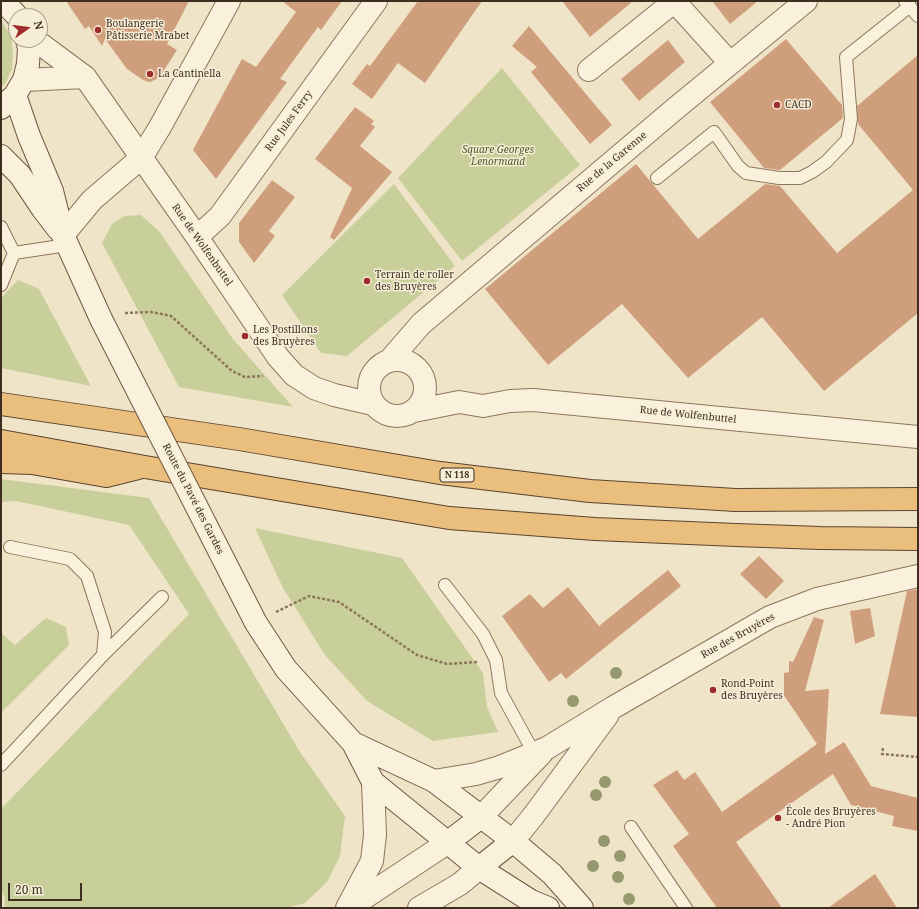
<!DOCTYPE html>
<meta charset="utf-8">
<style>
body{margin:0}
#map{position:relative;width:919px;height:909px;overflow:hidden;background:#f0e4c8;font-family:"Noto Serif",serif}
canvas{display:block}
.frame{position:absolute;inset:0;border:2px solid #3d2e20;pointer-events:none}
.north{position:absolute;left:8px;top:8px;width:40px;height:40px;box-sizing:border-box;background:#f7eed8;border:1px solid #ada18e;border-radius:50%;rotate:76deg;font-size:11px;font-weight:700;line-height:16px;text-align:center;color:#3d2e20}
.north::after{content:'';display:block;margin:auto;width:14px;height:18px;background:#9e2a2b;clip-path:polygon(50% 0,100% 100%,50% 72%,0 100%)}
.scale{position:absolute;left:8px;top:883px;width:74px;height:18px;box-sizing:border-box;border:2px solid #3d2e20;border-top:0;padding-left:5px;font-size:12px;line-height:14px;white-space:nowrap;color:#3d2e20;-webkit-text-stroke:3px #f7eed8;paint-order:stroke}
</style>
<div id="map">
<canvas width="919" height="909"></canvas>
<div class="frame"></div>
<div class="north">N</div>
<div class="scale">20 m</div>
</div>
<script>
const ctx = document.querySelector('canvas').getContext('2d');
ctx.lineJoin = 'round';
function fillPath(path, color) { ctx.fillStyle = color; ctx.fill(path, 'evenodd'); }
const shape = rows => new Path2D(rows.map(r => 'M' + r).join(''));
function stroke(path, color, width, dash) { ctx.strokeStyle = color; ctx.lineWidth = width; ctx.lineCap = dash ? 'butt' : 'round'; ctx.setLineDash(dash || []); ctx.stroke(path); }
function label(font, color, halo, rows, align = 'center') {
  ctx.font = font + ' "Noto Serif",serif'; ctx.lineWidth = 3; ctx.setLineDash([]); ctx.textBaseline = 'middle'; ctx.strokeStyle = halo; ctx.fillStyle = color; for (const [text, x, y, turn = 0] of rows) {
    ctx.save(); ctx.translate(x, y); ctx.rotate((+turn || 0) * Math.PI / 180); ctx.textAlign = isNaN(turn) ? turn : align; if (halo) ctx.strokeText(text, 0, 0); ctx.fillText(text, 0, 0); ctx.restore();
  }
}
fillPath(shape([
 [1,20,11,36,13,53,12,69,5,84,1,87],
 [502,68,580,165,462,261,398,178],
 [394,184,455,266,347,356,321,353,282,295],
 [141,215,159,231,233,339,293,407,179,387,102,243,112,224,125,216],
 [18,280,39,289,91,386,1,368,1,298],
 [1,479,149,498,300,752,345,816,340,856,327,882,305,903,286,908,4,908,5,899,1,889,1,809,189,614,129,525,16,501,1,502],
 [255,528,402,558,483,673,487,707,498,732,433,741,367,701,325,655,283,588],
 [46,618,66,627,69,645,1,713,1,633,15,645]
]), '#c9cf9b');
fillPath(shape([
 [66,1,189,1,167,44,177,50,159,78,150,82,143,80,127,69,105,39,102,46,89,26,85,29],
 [282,1,342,1,321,30,318,27,280,79,287,82,216,179,193,150,242,59,256,67,296,12],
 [418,1,482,1,425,83,398,63,372,99,352,84,367,64,370,66],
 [562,1,633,1,590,37],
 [712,1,758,1,730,24],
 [529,26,612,125,590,144,531,72,537,67,512,46],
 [786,39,842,105,843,118,780,170,764,168,710,102],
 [668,40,685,62,639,101,621,79],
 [918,55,918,313,824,391,762,317,688,378,622,304,548,365,485,289,636,164,698,239,765,184,780,186,837,253,913,190,858,124,857,106],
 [355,107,374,121,371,124,375,127,360,146,392,172,334,240,330,237,352,188,315,159],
 [272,180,295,197,269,231,275,236,254,263,239,242,239,223],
 [759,556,784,581,766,599,740,574],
 [668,570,681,586,566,679,561,673,549,682,502,616,530,594,543,608,568,587,599,626],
 [918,589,918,717,880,714,907,591],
 [870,608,875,636,855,644,850,611],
 [814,617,824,620,805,691,829,689,825,754,844,742,871,786,918,798,918,831,892,826,894,816,851,805,833,774,736,842,782,908,717,908,673,846,689,834,653,785,677,770,684,780,695,772,722,812,817,744,783,694,784,693,784,673,789,672,789,661,793,662],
 [875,874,897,908,828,908]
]), '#cf9f7d');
const service = shape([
 [905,1,918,16],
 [657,178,714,132,738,166,746,173,779,178,800,178,812,172,826,162,847,140,851,119,846,57,910,6],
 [1,227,14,253],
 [14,253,67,245],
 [1,285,14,253],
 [445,585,483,634,496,660,501,693,534,753],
 [103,655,162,597],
 [1,765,103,655,105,632,87,576,70,559,10,547],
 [631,827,686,908]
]);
const minor = shape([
 [674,1,730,63],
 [35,40,85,77,197,237,278,357,294,375,314,388,334,395,373,404],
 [589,70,675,1],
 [24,80,85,77],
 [63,235,92,200,141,158,160,127,229,1],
 [197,237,220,216,376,1],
 '369 388a28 28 0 1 1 56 0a28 28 0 1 1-56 0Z',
 [389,361,421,324,676,108,806,1],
 [414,411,459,402,483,406,510,401,533,400,918,437]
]);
const tertiary = shape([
 [434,781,476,774,500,767,547,748,614,707,770,617,817,599,918,576],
 [481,817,542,753],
 [513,841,534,815,607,716],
 [347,908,372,861,375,835,373,782],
 [349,908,447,843],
 [419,908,460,884,479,868]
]);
const secondary = shape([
 [3,1,17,16],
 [15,95,29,136,52,191,63,235,101,319],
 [1,108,15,95,24,80,28,64,29,48,27,40],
 [1,156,20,175,42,208,58,229],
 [234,580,256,623,286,669,353,743,373,782,479,868,531,901,548,908],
 [353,743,434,781,513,841,552,874,582,908],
 [447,843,481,817],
 [479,868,513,841]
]);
const trunk = shape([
 [1,404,239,439,440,473,590,491,735,500,918,499],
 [1,441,145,467,449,518,595,529,736,535,820,538,918,539],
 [1,462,32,463,106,476,138,468]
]);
stroke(service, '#8d765c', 14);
stroke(minor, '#8d765c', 24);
stroke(tertiary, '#8d765c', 24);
stroke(secondary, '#6f573f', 24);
stroke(trunk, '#5b4430', 24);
stroke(shape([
 [125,313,151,312,171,316,232,371,245,377,263,376],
 [276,612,309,596,339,602,417,655,447,664,477,662],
 [883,748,882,754,918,757]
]), '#8d765c', 2.5, [3, 2]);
stroke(service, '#faf1dc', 12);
stroke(minor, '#faf1dc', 22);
stroke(tertiary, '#faf1dc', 22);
stroke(secondary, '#faf1dc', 22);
stroke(trunk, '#eabe7c', 22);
const secondaryBridge = shape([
 [101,319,234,580]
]);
stroke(secondaryBridge, '#6f573f', 24, []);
stroke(secondaryBridge, '#faf1dc', 22);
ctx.fillStyle = '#96986f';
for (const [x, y] of [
 [616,673],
 [573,701],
 [605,782],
 [596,795],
 [604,841],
 [620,856],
 [593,866],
 [618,877],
 [629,899]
]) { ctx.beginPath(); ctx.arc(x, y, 6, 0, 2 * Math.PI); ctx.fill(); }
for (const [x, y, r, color] of [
 [98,30,4,"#9e2a2b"],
 [150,74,4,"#9e2a2b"],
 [777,105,4,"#9e2a2b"],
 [367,281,4,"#9e2a2b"],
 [245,336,4,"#9e2a2b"],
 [713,690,4,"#9e2a2b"],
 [778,818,4,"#9e2a2b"]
]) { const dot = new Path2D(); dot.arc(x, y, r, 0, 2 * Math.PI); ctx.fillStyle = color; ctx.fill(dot); stroke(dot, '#f7eed8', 1.5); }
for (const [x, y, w] of [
 [457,475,34]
]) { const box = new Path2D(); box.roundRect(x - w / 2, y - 7, w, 14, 3); ctx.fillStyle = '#f7eed8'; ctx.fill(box); stroke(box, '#3d2e20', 1); }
label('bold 9px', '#3d2e20', null, [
 ["N 118",457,475]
]);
label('10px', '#3d2e20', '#f7eed8', [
 ["Boulangerie",106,24],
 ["Pâtisserie Mrabet",106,36],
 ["La Cantinella",158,74],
 ["CACD",785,105],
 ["Terrain de roller",375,275],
 ["des Bruyères",375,287],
 ["Les Postillons",253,330],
 ["des Bruyères",253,342],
 ["Rond-Point",721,684],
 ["des Bruyères",721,696],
 ["École des Bruyères",786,812],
 ["- André Pion",786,824]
], 'left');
label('10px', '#3d2e20', '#f7eed8', [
 ["Rue Jules Ferry",289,121,-54],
 ["Rue de la Garenne",612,162,-40],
 ["Rue de Wolfenbuttel",202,245,55],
 ["Rue de Wolfenbuttel",688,415,6],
 ["Route du Pavé des Gardes",193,499,63],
 ["Rue des Bruyères",738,636,-29]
]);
label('italic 10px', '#4d5a26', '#f7eed8', [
 ["Square Georges",498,150],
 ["Lenormand",498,162]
]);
</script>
